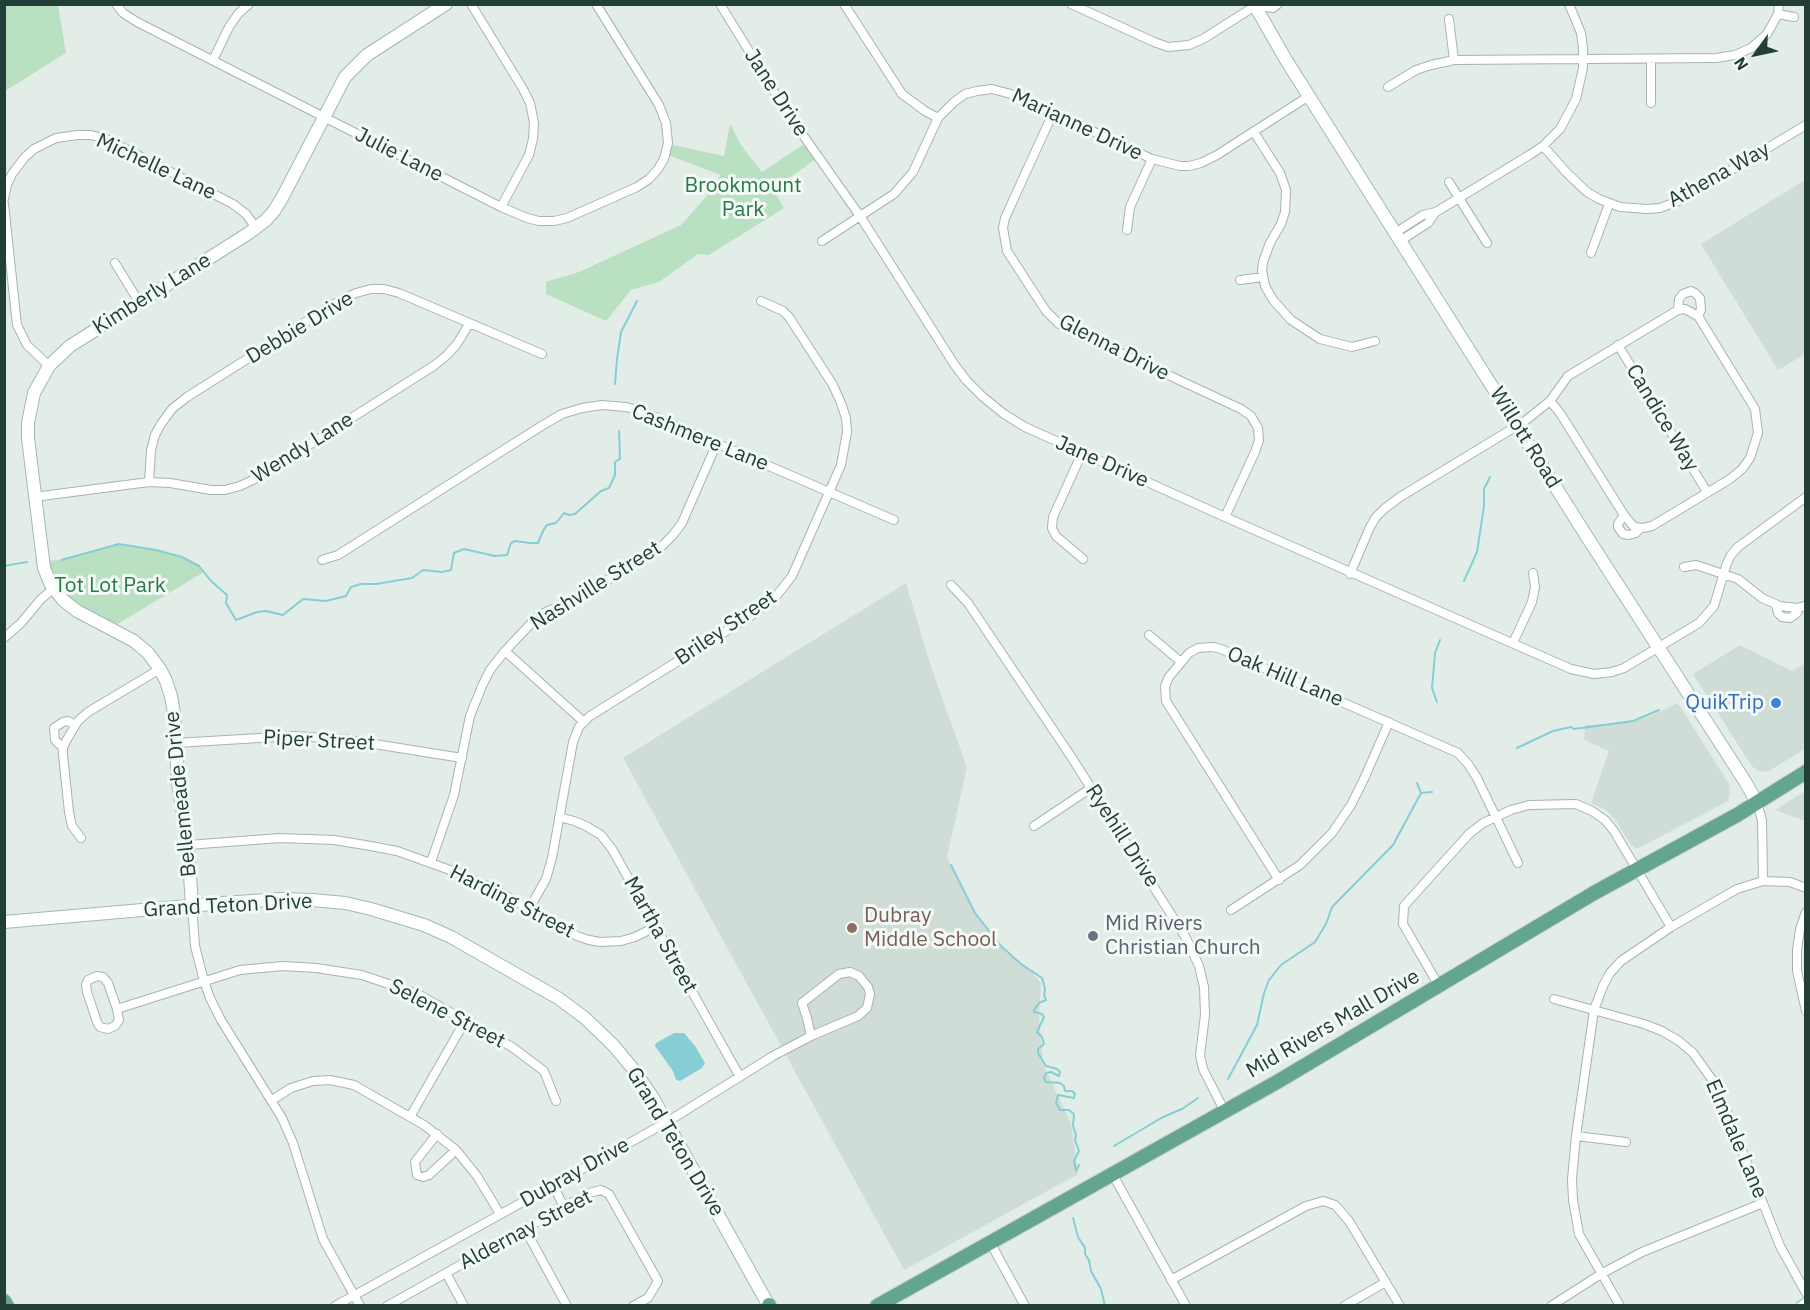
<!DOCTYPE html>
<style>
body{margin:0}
#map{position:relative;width:1810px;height:1310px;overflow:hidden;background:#e2ede8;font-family:"IBM Plex Sans",sans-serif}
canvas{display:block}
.frame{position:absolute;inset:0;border:6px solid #213f36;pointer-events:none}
.north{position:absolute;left:1726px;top:24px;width:60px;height:60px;-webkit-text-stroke:4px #f3f9f6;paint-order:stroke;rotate:237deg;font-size:16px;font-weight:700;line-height:24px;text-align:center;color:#213f36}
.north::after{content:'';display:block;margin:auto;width:21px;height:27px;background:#213f36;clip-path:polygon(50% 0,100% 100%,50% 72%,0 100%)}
</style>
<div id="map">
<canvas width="1810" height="1310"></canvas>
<div class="frame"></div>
<div class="north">N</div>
</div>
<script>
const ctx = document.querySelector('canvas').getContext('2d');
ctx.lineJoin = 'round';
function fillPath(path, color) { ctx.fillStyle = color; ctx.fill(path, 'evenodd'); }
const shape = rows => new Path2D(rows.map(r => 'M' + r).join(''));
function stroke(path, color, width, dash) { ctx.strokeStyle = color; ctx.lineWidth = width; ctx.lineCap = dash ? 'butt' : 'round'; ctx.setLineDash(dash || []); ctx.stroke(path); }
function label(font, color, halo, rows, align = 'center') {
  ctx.font = font + ' "IBM Plex Sans",sans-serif'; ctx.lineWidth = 6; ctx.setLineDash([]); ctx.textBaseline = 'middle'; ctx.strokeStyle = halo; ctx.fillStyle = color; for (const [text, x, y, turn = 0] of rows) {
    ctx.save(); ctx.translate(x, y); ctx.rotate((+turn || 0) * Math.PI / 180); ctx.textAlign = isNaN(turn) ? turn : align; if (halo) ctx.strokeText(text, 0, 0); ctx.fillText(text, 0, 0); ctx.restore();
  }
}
fillPath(shape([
 [1805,180,1805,354,1778,370,1701,244],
 [906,583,931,667,967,767,947,857,971,906,1004,951,1027,967,1041,983,1039,1016,1043,1064,1071,1123,1078,1174,904,1270,623,758],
 [1740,645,1792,671,1805,663,1805,749,1769,771,1763,772,1756,770,1751,765,1693,674],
 [1678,703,1729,784,1730,792,1728,801,1639,848,1635,848,1631,845,1614,818,1606,810,1591,803,1609,751,1584,740,1585,725,1617,724,1648,717],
 [1805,791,1805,821,1775,810]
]), '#d0ddd6');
fillPath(shape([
 [5,4,58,5,66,53,5,91],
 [730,124,741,145,762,172,807,142,819,157,773,189,784,208,709,255,698,254,659,282,631,290,606,321,546,294,546,282,579,272,681,225,705,198,721,175,665,154,668,144,724,156],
 [119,544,156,550,182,557,199,566,204,572,111,628,64,601,42,561,61,560]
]), '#bae0c2');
fillPath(shape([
 [674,1033,684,1033,695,1046,705,1063,702,1068,680,1081,676,1080,673,1071,655,1046,656,1043]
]), '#87cdd5');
stroke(shape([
 [615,384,617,359,621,332,637,301],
 [61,560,119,544,156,550,182,557,199,566,211,581,227,595,226,603,236,620,257,612,266,611,283,615,303,599,326,601,346,596,351,587,361,584,376,584,412,578,423,570,442,572,451,570,454,553,464,549,495,556,507,555,511,543,515,541,530,543,538,543,543,531,547,525,556,523,564,513,569,515,575,514,601,491,609,488,615,475,615,462,620,459,619,431],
 [4,566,27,562],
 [1464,581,1477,552,1484,506,1484,489,1490,477],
 [1437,702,1432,688,1435,653,1440,640],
 [1517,748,1553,731,1571,727,1574,729,1633,721,1659,710],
 [1421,793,1432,792],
 [951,865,975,913,1001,946,1021,964,1042,978,1045,989,1044,995,1046,1000,1039,1003,1034,1010,1034,1012,1042,1014,1044,1017,1037,1032,1042,1037,1044,1044,1038,1049,1038,1053,1046,1066,1057,1069,1060,1072,1059,1076,1051,1072,1046,1073,1044,1078,1046,1082,1060,1083,1064,1086,1065,1091,1072,1091,1075,1094,1074,1098,1058,1095,1056,1103,1060,1110,1069,1110,1074,1114,1073,1126,1076,1135,1075,1140,1079,1151,1074,1161,1076,1171],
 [1228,1079,1257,1025,1264,993,1269,980,1281,965,1315,942,1326,924,1332,907,1393,845,1421,793,1417,783],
 [1114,1146,1163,1117,1182,1109,1198,1098],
 [1076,1171,1079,1165],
 [1073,1218,1078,1237,1085,1248,1085,1254,1089,1260,1091,1271,1101,1289,1105,1306]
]), '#87cdd5', 2);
const street = shape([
 [116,4,123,13,137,22,501,207,527,218,539,221,554,221,567,218,637,187,649,179,658,169,664,159,668,143,666,123,659,105,596,4],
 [471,4,523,89,530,103,534,123,533,139,529,155,501,207],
 [720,4,786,111,860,216,954,364,966,380,983,397,1004,414,1025,427,1225,517,1571,669,1594,674,1612,672,1624,668,1699,623,1714,606,1727,563,1731,555,1738,547,1806,497],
 [844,4,902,94,925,111,938,118],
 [1071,4,1154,42,1168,47,1189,45,1203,39,1255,6],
 [1266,7,1273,8,1278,4],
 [1778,14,1794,17],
 [1449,19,1454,60],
 [1651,59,1651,103],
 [213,60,229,27,238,14,249,4],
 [1388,87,1416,70,1431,65,1454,60,1716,58,1735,55,1751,48,1767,34,1778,14,1779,4],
 [1053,113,1005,218,1003,228,1007,251,1046,311,1059,324,1241,409,1251,416,1258,428,1259,440,1255,452,1225,517],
 [1254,132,1280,173,1286,190,1285,212,1281,224,1270,243,1263,262,1262,270,1265,286,1273,300,1291,320,1320,339,1352,347,1375,341],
 [1543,146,1567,173,1587,192,1599,199,1620,207,1647,209,1660,208,1681,200,1806,125],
 [1449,182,1487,243],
 [4,199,7,185,12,174,25,157,34,149,56,138,78,135,91,135,106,139,233,204,246,214,256,228],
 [4,204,17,325,27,345,49,366],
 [1127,230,1130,207,1152,159],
 [1395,233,1423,215,1436,212,1531,154,1543,146,1560,129,1576,99,1583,68,1583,48,1581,33,1569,4],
 [822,241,894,194,913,172,938,118,954,102,965,94,977,91,992,89,1018,96,1152,159,1180,166,1189,166,1201,163,1217,155,1309,96],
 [1400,241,1428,223,1435,213],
 [1591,253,1609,204],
 [115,263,139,302],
 [1240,280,1263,277],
 [1678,310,1679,299,1683,294,1691,291,1695,293,1700,298,1701,310,1698,316],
 [1618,345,1707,492],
 [1082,453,1053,517,1052,528,1056,536,1083,559],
 [149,482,151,450,155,435,161,424,172,409,187,397,334,304,356,293,371,289,384,289,399,293,542,354],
 [34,497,149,482,170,483,211,490,225,490,240,486,257,478,435,365,447,355,457,344,469,324],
 [1624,515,1618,524,1618,527,1623,534,1629,535,1636,533,1640,528],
 [322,560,338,555,543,425,562,414,582,408,602,405,626,407,644,412,894,520],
 [1684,567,1696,565,1738,579,1762,598,1780,606,1797,608,1806,606],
 [1350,574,1370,527,1376,517,1384,509,1400,497,1525,421,1550,401,1568,376,1678,310,1685,309,1698,316,1755,409,1758,433,1750,458,1742,469,1730,479,1652,526,1643,528,1634,527,1624,515,1560,413,1550,401],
 [951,585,968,603,1072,758,1186,938,1199,966,1204,987,1205,1015,1200,1055,1203,1069,1225,1112],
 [1776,605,1778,613,1782,617,1790,618,1797,613,1799,608],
 [1149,635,1181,662],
 [4,638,21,623,41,599,53,589],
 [1513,643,1532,602,1535,587,1533,573],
 [505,651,584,722],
 [176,743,293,736,343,739,462,758],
 [63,748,55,740,54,728,63,722,68,721,75,725],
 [1757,803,1762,820,1763,881],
 [559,817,574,821,586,826,601,835,612,849,740,1077],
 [1034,826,1091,788],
 [81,838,72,826,69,812,63,755,63,748,66,741,78,721,88,712,160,669],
 [188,845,280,838,334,840,365,845,397,851,461,874,498,891,577,936,589,940,600,942,621,941,635,937,655,927],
 [431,862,454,795,470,716,482,686,490,670,505,651,538,616,548,611,578,599,663,545,673,535,682,523,717,443],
 [1279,880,1166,701,1165,686,1169,677,1189,653,1198,648,1213,647,1221,649,1458,753,1468,764,1477,778,1518,863],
 [192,905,195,946,204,981,210,998,221,1020,282,1118,293,1143,323,1239,360,1306],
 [529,909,546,879,552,858,573,742,579,727,590,716,755,613,777,595,792,576,841,465,847,432,846,418,841,403,833,385,789,317,783,311,761,301],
 [1231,910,1300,865,1332,833,1351,805,1364,779,1389,722],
 [1806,912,1800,929,1797,950,1797,971,1806,1011],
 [1439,986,1403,924,1404,906,1469,834,1483,823,1511,810,1529,805,1576,804,1592,811,1605,820,1614,831,1671,927],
 [1554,999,1644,1024,1662,1031,1679,1041,1693,1053,1716,1085,1780,1246,1806,1293],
 [117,1009,119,1020,115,1026,108,1029,100,1027,97,1022,87,992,86,985,88,980,97,976,103,977,108,983,117,1009,240,970,283,966,316,968,362,975,418,994,512,1047,544,1071,556,1101],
 [272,1100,291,1088,313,1081,330,1080,354,1085,424,1125,456,1150,477,1176,500,1214],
 [410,1117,465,1021],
 [437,1134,415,1162,417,1175,423,1177,429,1175,456,1150],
 [1576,1136,1626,1142],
 [1113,1175,1186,1306],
 [553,1185,564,1207],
 [525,1229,567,1306],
 [990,1242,1025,1306],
 [446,1273,464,1306],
 [1171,1280,1306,1206,1323,1201,1335,1205,1349,1221,1400,1306],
 [335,1306,667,1122,773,1056,811,1036,858,1016,867,1008,870,994,868,987,859,976,850,972,839,974,802,1003,807,1018,811,1036],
 [387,1306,589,1193,601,1190,609,1194,658,1281,648,1298,633,1306],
 [1344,1306,1386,1282],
 [1551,1306,1601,1274,1642,1252,1763,1203],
 [1620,1306,1579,1234,1573,1200,1572,1179,1576,1136,1594,1010,1603,986,1610,973,1621,961,1671,927,1737,889,1763,881,1790,882,1806,888],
 [1800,1306,1806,1302]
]);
const secondary = shape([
 [1254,4,1286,60,1589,540,1746,783,1757,803],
 [192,905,188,845,178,783,174,713,171,696,166,681,160,669,148,653,134,641,77,611,64,601,51,585,44,568,28,438,28,423,34,393,49,366,70,346,249,233,266,220,274,211,282,198,345,77,367,55,446,4],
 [4,922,223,903,281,899,312,900,345,903,371,909,424,925,451,937,558,998,585,1018,613,1045,634,1070,653,1098,769,1306]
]);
const primary = shape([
 [4,1301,7,1306],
 [769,1305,769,1306],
 [877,1306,1277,1082,1594,893,1737,815,1806,772]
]);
stroke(street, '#a4b5af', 10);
stroke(secondary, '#a0baaf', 14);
stroke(primary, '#c1c9c7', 16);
stroke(street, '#fff', 8);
stroke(secondary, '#fff', 12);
stroke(primary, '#64a591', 14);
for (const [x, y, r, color] of [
 [1776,703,6,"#3f7fe0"],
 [852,928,6,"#8d6e63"],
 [1093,936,6,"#6b7280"]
]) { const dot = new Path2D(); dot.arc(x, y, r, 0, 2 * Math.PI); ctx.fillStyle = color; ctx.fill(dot); stroke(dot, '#f3f9f6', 2); }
label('21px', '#213f36', '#f3f9f6', [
 ["Jane Drive",776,93,57],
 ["Marianne Drive",1077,125,25],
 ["Julie Lane",399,155,27],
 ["Michelle Lane",156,167,25],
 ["Athena Way",1719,175,-29],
 ["Kimberly Lane",152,294,-32],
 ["Debbie Drive",300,328,-31],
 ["Glenna Drive",1114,348,27],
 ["Candice Way",1662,418,59],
 ["Cashmere Lane",700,438,22],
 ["Willott Road",1525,438,58],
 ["Wendy Lane",303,448,-32],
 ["Jane Drive",1102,462,24],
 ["Nashville Street",596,586,-32],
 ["Briley Street",726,628,-34],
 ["Oak Hill Lane",1285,677,23],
 ["Piper Street",319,741,3],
 ["Bellemeade Drive",181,794,-96],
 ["Ryehill Drive",1122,836,57],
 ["Harding Street",512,902,27],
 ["Grand Teton Drive",228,906,-3],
 ["Martha Street",660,935,61],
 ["Selene Street",447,1014,27],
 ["Mid Rivers Mall Drive",1333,1024,-30],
 ["Elmdale Lane",1736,1139,67],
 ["Grand Teton Drive",675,1142,59],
 ["Dubray Drive",575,1173,-29],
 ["Aldernay Street",526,1230,-28]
]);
label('21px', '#287943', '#f3f9f6', [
 ["Brookmount",743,186],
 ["Park",743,210],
 ["Tot Lot Park",110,586]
]);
label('21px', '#366cbe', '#f3f9f6', [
 ["QuikTrip",1764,703]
], 'right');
label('21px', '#785e54', '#f3f9f6', [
 ["Dubray",864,916],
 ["Middle School",864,940]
], 'left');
label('21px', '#5b616d', '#f3f9f6', [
 ["Mid Rivers",1105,924],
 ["Christian Church",1105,948]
], 'left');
</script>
